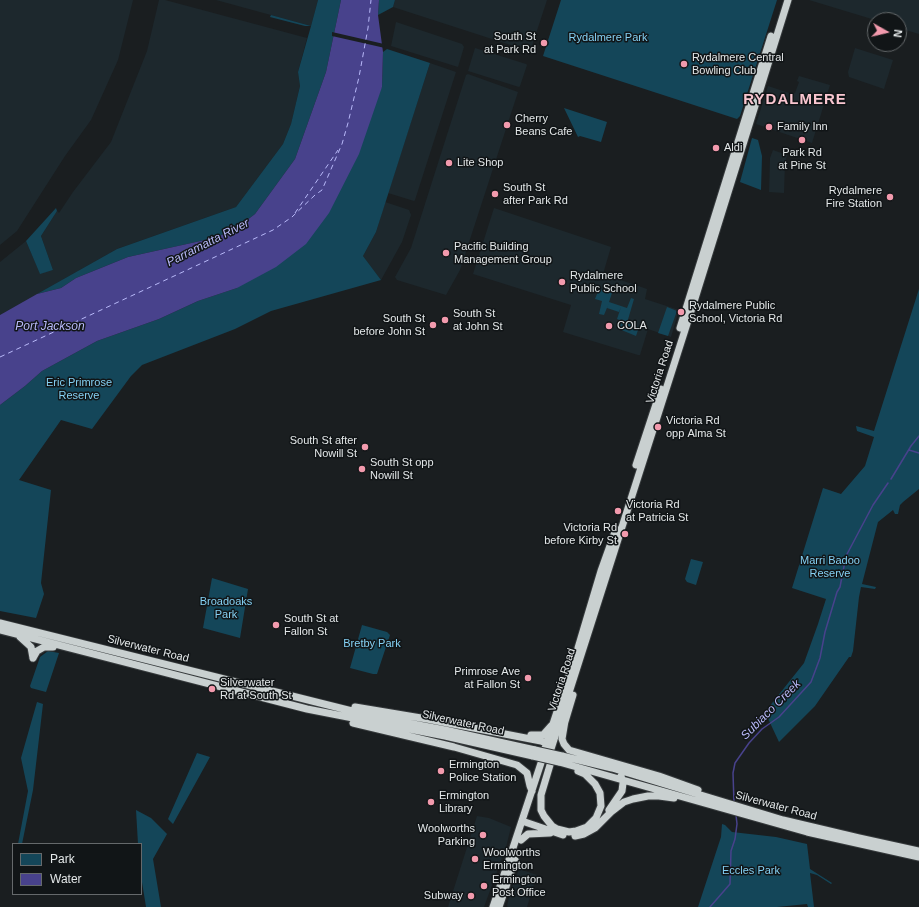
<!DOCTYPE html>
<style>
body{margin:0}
#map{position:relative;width:919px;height:907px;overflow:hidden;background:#1a1e20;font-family:Arial,sans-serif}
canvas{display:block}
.legend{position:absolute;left:12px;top:843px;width:130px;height:52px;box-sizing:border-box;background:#111517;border:1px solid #65696b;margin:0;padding:5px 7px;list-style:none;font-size:12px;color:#e3e7e8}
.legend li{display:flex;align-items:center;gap:8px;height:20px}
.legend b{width:20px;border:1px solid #65696b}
.north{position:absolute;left:867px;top:12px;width:40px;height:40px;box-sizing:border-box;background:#111517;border:1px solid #65696b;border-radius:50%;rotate:98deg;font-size:11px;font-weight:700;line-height:16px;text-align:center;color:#e3e7e8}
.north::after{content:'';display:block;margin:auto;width:14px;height:18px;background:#f29aad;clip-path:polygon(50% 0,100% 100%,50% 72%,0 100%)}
</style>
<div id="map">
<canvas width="919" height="907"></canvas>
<ul class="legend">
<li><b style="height:11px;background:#144659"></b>Park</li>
<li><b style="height:11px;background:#48428c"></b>Water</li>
</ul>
<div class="north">N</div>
</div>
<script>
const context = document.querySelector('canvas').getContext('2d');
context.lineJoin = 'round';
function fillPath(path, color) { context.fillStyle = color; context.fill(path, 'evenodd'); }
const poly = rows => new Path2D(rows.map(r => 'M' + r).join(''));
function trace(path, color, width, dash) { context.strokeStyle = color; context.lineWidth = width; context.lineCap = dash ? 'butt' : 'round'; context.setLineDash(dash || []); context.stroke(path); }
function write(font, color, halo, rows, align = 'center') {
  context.font = font + ' Arial,sans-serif'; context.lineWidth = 3; context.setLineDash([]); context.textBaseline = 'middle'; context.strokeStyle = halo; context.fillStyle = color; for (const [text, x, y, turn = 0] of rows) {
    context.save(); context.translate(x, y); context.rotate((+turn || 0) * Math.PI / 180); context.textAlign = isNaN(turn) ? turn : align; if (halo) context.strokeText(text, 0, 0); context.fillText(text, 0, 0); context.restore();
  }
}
fillPath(poly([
 [0,0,133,0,118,60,91,120,65,156,17,231,0,245],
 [159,0,165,0,307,38,298,72,300,86,291,124,283,144,236,207,117,249,0,315,0,262,26,241,40,273,53,270,41,236,57,211,59,213,73,192,111,142,147,51],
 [216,0,318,0,311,26],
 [395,0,547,0,531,49,526,50,393,7],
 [809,0,919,0,919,34,899,28,899,20,875,20],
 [396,22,462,44,464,47,458,67,391,46],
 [475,48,526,64,527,65,520,86,519,87,468,71],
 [855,48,893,60,884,89,849,77,848,72],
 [430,63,456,72,415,200,414,201,388,193],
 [468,74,518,92,460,270,446,295,397,280,395,277,411,248,466,75],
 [799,76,830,85,812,143,756,124,768,86,792,94,795,93,799,82,797,81],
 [773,150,787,155,785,163,784,193,769,192,770,158],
 [385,202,409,210,411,215,402,242,381,280,363,256,376,232],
 [494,208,611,247,603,274,647,289,645,299,679,310,671,337,648,329,640,355,638,355,563,332,571,305,473,274],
 [477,816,489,818,511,827,506,847,484,907,448,907],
 [519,869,537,875,527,907,508,907,507,906,510,893]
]), '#1d282d');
fillPath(poly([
 [318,0,341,0,326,72,295,159,255,214,234,230,214,238,128,257,76,278,61,288,37,294,117,249,236,207,283,144,291,124,300,86,298,72,311,26,305,26,270,17,271,15,311,26],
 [379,0,395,0,393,7,378,15],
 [561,0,777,0,740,116,737,119,543,56],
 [387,49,430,63,376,232,363,256,381,280,271,311,235,329,142,365,131,376,92,429,61,420,19,480,51,490,41,583,44,594,36,618,0,611,0,405,25,386,42,371,97,341,159,319,198,301,237,288,382,87,383,52],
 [564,108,607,122,601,142,580,136,578,137],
 [752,138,758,140,762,156,761,190,740,182],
 [56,208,57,211,41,236,53,270,40,274,26,241],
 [599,289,612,293,609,302,627,308,631,298,634,299,627,323,639,327,636,336,619,329,622,321,617,319,621,307,619,312,607,308,609,303,604,315,599,314,602,301,595,299],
 [919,289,919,489,903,502,900,505,898,514,895,514,893,510,878,522,862,584,876,587,875,589,861,587,859,597,853,651,851,657,849,657,815,706,779,742,765,712,804,663,818,624,826,599,792,588,823,488,841,494,865,466,874,437,857,431,856,426,874,431],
 [667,307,677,311,668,336,658,333],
 [691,559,703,562,696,585,687,582,685,579],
 [212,578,248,589,240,638,203,628],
 [362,625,387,632,390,635,377,674,373,674,350,668],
 [48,651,59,653,46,692,31,688,30,686,40,657],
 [37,702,43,704,33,790,22,844,18,844,28,791,21,758],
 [197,753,210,757,173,824,168,819],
 [136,810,151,818,167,834,153,859,161,907,146,907,141,876,141,844,138,844],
 [722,824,725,825,732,832,776,837,807,844,810,869,832,883,831,884,817,875,810,873,814,907,808,907,807,904,777,907,698,907,721,837]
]), '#144659');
fillPath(poly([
 [341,0,379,0,378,15,383,52,382,87,359,154,329,213,306,244,276,267,237,288,198,301,159,319,97,341,42,371,25,386,0,405,0,315,37,294,61,288,76,278,128,257,214,238,234,230,255,214,295,159,326,72]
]), '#48428c');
fillPath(poly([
 [332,32,384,44,385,48,332,36]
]), '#1a1e20');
trace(poly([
 [909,450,919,453],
 [891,479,911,446,919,436],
 [734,803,733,773,735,763,749,743,762,729,779,717,811,682,820,658,825,632,837,592,840,587,846,556,873,505,888,483],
 [710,907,730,884,731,851,735,839,737,824,736,815]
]), '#48428c', 1.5);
trace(poly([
 [295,213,338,150],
 [0,357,273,230,292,217,315,195,322,190,342,144,348,123,359,77,368,28,371,0]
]), '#b8b9f9', 1, [5, 4]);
const highway = poly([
 [680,328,771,36],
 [636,465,661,389],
 [0,623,376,717,445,730,535,750],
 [0,630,307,709,445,736,533,756],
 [20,637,31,647,33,658],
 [33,658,37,651,44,647,53,647],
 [355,707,427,719,541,741,551,745],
 [565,721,562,739,564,744,569,750,659,776,698,790],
 [353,723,454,747,517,765,527,773,530,786,532,791],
 [564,725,573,695],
 [531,735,543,735,551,726],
 [545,748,578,648,601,571,616,529],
 [551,749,693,305,788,0],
 [562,756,612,768,783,820,859,838,919,851],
 [559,762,807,832,919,857],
 [550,765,541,795,541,810,544,816,552,826,557,829,569,832,576,831,587,827,596,818,601,806,600,793,595,784,585,774,578,771],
 [609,810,622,791,623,783,621,776],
 [522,821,563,835],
 [575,836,584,834,595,828,611,812,624,802,633,799,648,796,659,796,674,798],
 [521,840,528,834,550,833],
 [493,907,507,866,541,763],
 [499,907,515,860]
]);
trace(highway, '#363a3c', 9);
trace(highway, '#c9d0d0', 7);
const highwayBridge = poly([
 [535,750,562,756],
 [533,756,559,762]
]);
trace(highwayBridge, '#363a3c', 9, []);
trace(highwayBridge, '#c9d0d0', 7);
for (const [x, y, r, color] of [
 [544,43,4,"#f29aad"],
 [684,64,4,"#f29aad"],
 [507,125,4,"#f29aad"],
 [769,127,4,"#f29aad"],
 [802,140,4,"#f29aad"],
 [716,148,4,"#f29aad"],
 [449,163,4,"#f29aad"],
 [495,194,4,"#f29aad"],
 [890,197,4,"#f29aad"],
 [446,253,4,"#f29aad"],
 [562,282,4,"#f29aad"],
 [681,312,4,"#f29aad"],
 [445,320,4,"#f29aad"],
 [433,325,4,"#f29aad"],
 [609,326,4,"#f29aad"],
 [658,427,4,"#f29aad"],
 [365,447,4,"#f29aad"],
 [362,469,4,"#f29aad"],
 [618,511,4,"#f29aad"],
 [625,534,4,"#f29aad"],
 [276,625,4,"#f29aad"],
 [528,678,4,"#f29aad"],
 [212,689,4,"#f29aad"],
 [441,771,4,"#f29aad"],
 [431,802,4,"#f29aad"],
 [483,835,4,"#f29aad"],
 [475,859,4,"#f29aad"],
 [484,886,4,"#f29aad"],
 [471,896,4,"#f29aad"]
]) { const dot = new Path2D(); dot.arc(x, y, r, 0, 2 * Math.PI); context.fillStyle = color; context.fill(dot); trace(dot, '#111517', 1.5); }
write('11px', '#e3e7e8', '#111517', [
 ["South St",536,37,"right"],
 ["at Park Rd",536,50,"right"],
 ["Rydalmere Central",692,58],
 ["Bowling Club",692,71],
 ["Cherry",515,119],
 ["Beans Cafe",515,132],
 ["Family Inn",777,127],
 ["Aldi",724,148],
 ["Park Rd",802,153,"center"],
 ["at Pine St",802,166,"center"],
 ["Lite Shop",457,163],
 ["South St",503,188],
 ["after Park Rd",503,201],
 ["Rydalmere",882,191,"right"],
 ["Fire Station",882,204,"right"],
 ["Pacific Building",454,247],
 ["Management Group",454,260],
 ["Rydalmere",570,276],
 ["Public School",570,289],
 ["Rydalmere Public",689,306],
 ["School, Victoria Rd",689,319],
 ["South St",453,314],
 ["at John St",453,327],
 ["South St",425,319,"right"],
 ["before John St",425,332,"right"],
 ["COLA",617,326],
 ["Victoria Rd",666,421],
 ["opp Alma St",666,434],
 ["South St after",357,441,"right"],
 ["Nowill St",357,454,"right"],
 ["South St opp",370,463],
 ["Nowill St",370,476],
 ["Victoria Rd",626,505],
 ["at Patricia St",626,518],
 ["Victoria Rd",617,528,"right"],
 ["before Kirby St",617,541,"right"],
 ["South St at",284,619],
 ["Fallon St",284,632],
 ["Primrose Ave",520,672,"right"],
 ["at Fallon St",520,685,"right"],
 ["Silverwater",220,683],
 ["Rd at South St",220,696],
 ["Ermington",449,765],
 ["Police Station",449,778],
 ["Ermington",439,796],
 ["Library",439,809],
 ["Woolworths",475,829,"right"],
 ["Parking",475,842,"right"],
 ["Woolworths",483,853],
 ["Ermington",483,866],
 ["Ermington",492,880],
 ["Post Office",492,893],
 ["Subway",463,896,"right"]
], 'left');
write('11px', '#84d0f3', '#111517', [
 ["Rydalmere Park",608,38],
 ["Eric Primrose",79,383],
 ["Reserve",79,396],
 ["Marri Badoo",830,561],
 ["Reserve",830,574],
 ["Broadoaks",226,602],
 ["Park",226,615],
 ["Bretby Park",372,644],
 ["Eccles Park",751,871]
]);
write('11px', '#e3e7e8', '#111517', [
 ["Victoria Road",660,372,-72],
 ["Silverwater Road",148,649,14],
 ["Victoria Road",562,680,-72],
 ["Silverwater Road",463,723,12],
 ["Silverwater Road",776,806,15]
]);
write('italic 12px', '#b8b9f9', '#111517', [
 ["Parramatta River",208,243,-27],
 ["Port Jackson",50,327],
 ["Subiaco Creek",771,710,-45]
]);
context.letterSpacing = '1px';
write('bold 15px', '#f9c6d0', '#111517', [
 ["RYDALMERE",795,100]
]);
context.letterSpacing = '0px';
</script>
